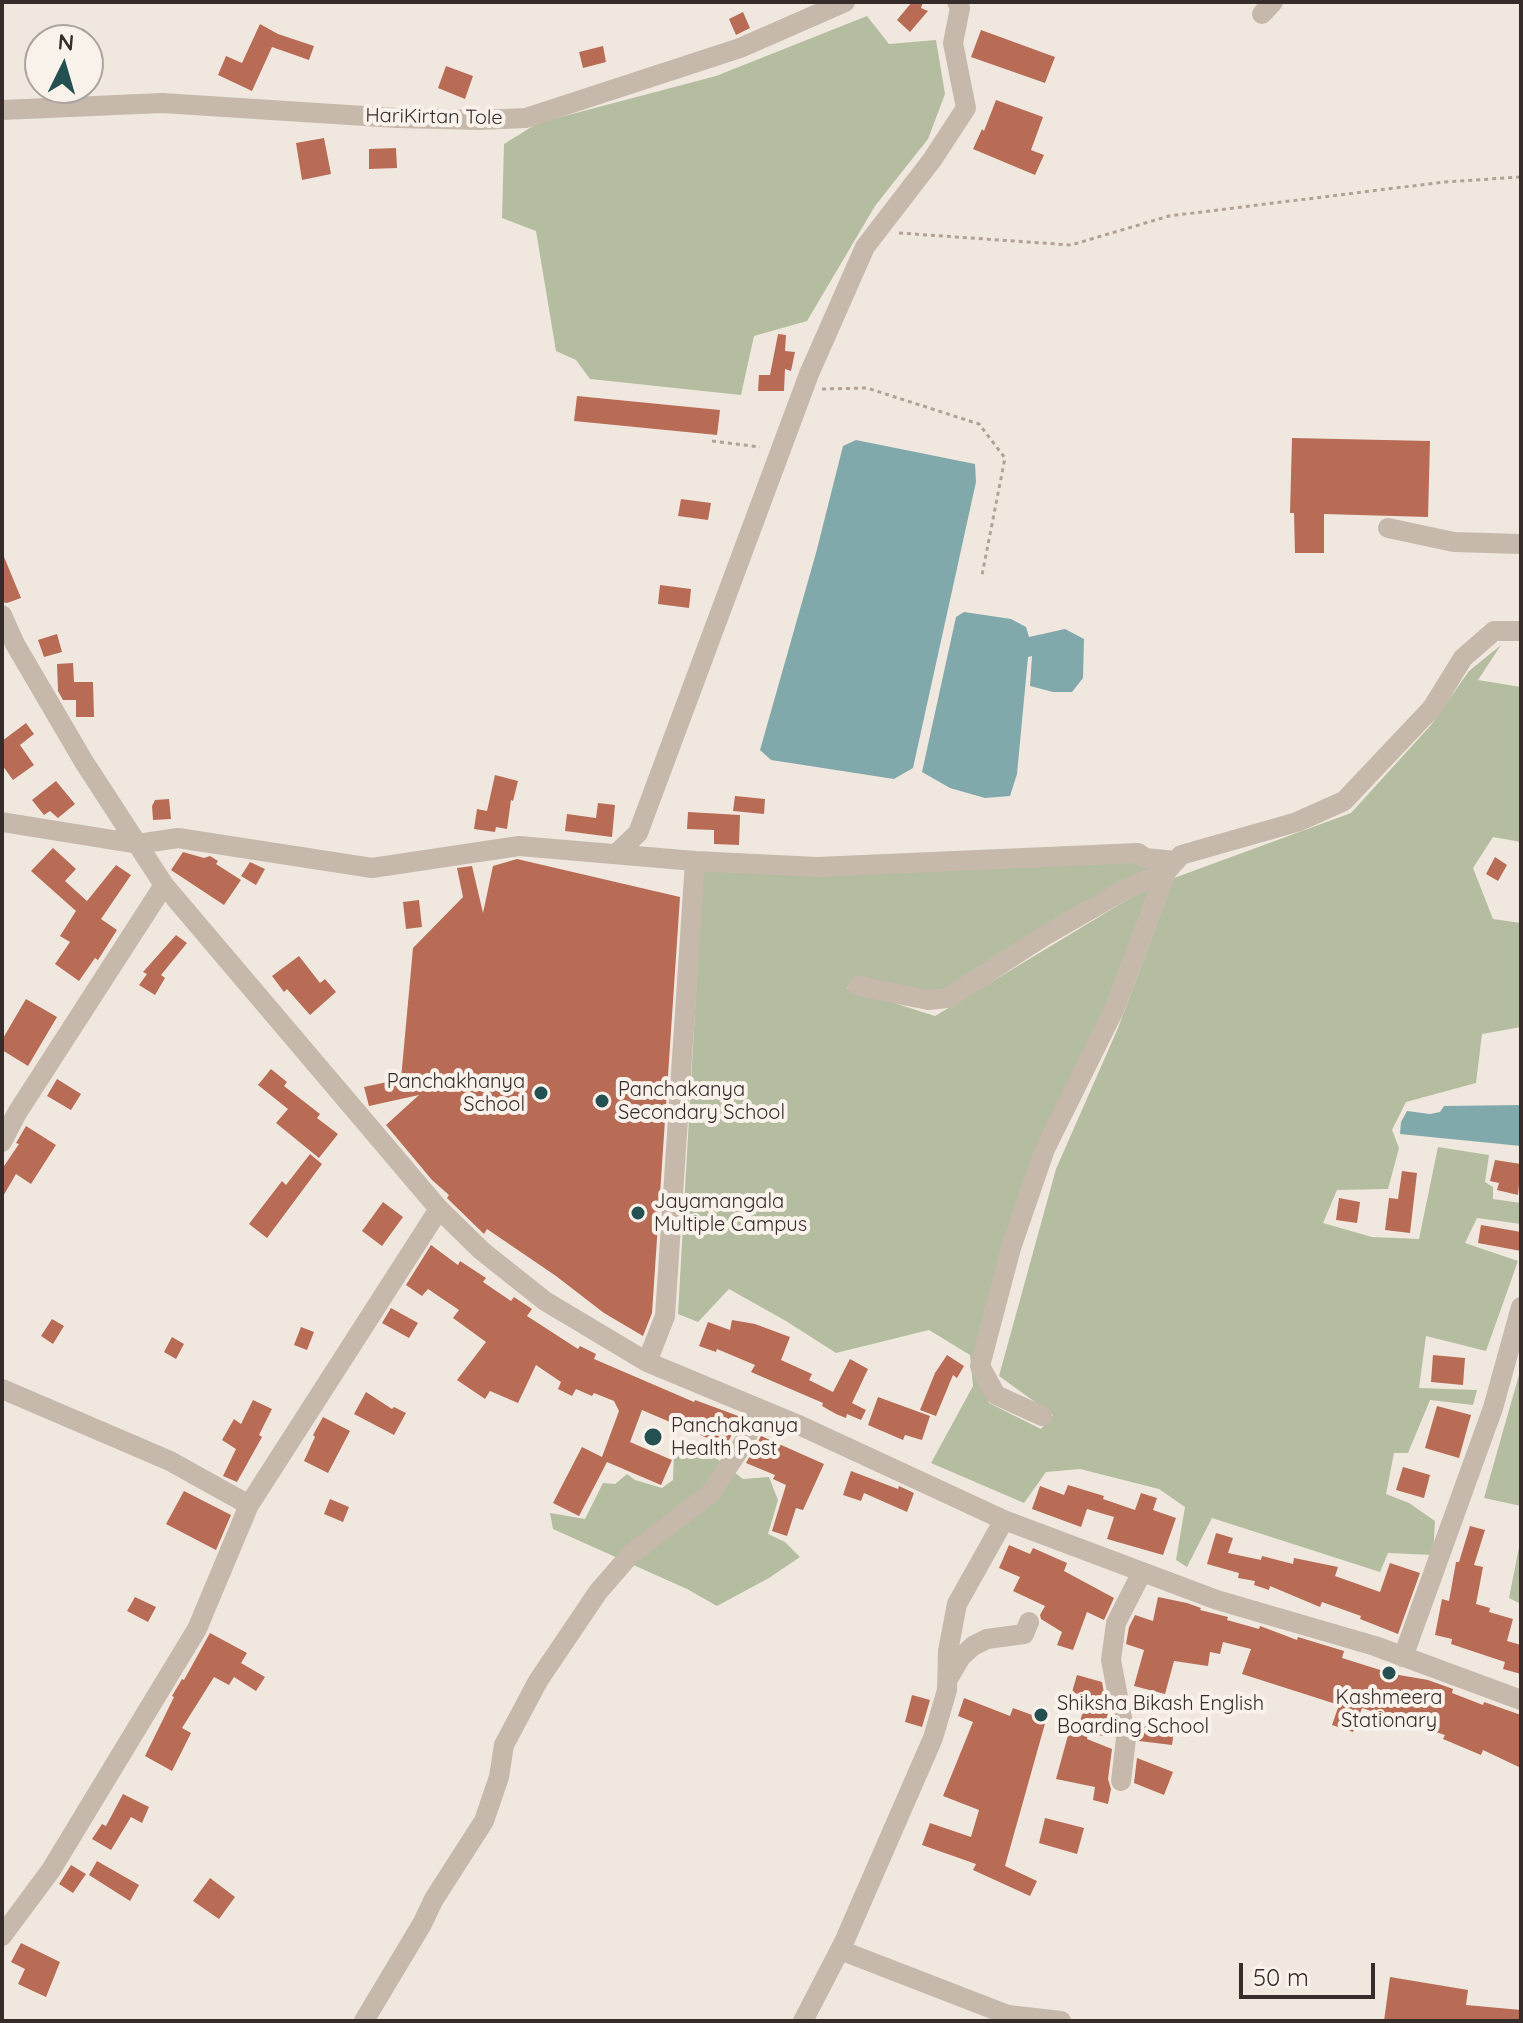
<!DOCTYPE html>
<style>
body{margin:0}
#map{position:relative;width:1523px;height:2023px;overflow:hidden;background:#f0e8df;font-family:Quicksand,sans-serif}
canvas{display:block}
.frame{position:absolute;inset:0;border:4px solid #362d2a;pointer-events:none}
.north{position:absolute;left:24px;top:24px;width:80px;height:80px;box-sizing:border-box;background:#f8f2eb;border:2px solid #aaa39e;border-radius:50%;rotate:5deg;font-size:22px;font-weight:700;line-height:32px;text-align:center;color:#362d2a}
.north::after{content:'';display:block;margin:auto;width:28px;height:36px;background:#245052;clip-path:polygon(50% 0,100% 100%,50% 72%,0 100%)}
.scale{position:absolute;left:1239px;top:1963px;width:136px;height:36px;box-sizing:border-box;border:4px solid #362d2a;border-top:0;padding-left:10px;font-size:24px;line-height:28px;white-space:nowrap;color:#362d2a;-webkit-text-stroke:6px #f8f2eb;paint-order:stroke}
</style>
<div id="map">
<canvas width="1523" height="2023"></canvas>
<div class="frame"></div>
<div class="north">N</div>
<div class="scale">50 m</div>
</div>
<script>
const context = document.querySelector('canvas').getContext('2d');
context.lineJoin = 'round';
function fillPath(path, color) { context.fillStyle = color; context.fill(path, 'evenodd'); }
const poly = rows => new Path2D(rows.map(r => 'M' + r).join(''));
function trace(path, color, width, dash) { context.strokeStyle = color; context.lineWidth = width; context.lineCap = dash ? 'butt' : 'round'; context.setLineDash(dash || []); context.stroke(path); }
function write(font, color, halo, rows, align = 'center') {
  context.font = font + ' Quicksand,sans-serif'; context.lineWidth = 8; context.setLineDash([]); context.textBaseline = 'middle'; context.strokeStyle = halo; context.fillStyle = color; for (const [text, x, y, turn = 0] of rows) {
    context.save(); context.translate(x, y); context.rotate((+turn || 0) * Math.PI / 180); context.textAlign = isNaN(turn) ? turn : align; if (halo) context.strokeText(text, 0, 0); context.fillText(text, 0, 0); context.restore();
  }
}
fillPath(poly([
 [867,16,889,44,936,40,945,94,928,139,875,206,807,321,754,336,741,395,590,379,576,360,556,351,536,231,502,218,504,144,538,123,716,76],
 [1501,645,1478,680,1521,687,1521,842,1493,837,1473,868,1493,919,1521,923,1521,1027,1482,1034,1476,1083,1406,1102,1392,1130,1399,1148,1388,1189,1337,1190,1323,1223,1372,1237,1419,1239,1438,1147,1489,1155,1485,1182,1493,1187,1493,1199,1521,1203,1521,1224,1477,1218,1465,1243,1518,1261,1486,1351,1426,1336,1419,1388,1477,1390,1473,1405,1430,1400,1408,1453,1394,1453,1386,1494,1409,1503,1435,1521,1433,1555,1388,1553,1380,1572,1212,1518,1187,1567,1176,1560,1185,1507,1159,1489,1080,1469,1046,1472,1024,1503,931,1463,973,1386,970,1355,929,1330,836,1353,786,1321,729,1289,698,1322,678,1314,703,868,1134,859,1161,866,940,993,857,977,847,988,935,1016,1155,883,975,1360,989,1403,1041,1429,1053,1415,999,1376,1056,1169,1118,1028,1174,878,1351,813,1431,725,1469,671],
 [1521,1368,1521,1506,1484,1498],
 [674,1454,712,1455,743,1479,769,1477,778,1500,768,1534,785,1542,800,1557,769,1578,717,1606,687,1589,553,1529,550,1513,585,1519,603,1483,615,1484,627,1474,635,1480,662,1488,673,1480],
 [1521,1537,1521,1604,1509,1598]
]), '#b4bda0');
fillPath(poly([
 [856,440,975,464,976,482,913,768,894,779,771,760,760,750,816,553,843,446],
 [964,612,1011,619,1026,627,1029,637,1065,629,1084,639,1083,678,1072,692,1053,692,1030,686,1032,656,1028,657,1017,774,1010,796,985,798,950,788,922,772,956,617],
 [1521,1105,1521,1146,1400,1134,1401,1122,1407,1111,1430,1114,1440,1112,1444,1106]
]), '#81a8aa');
fillPath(poly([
 [912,2,923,2,921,8,928,11,910,32,897,20],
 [743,12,750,28,736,35,729,19],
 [260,24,278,34,314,46,309,60,272,47,252,91,218,75,226,56,242,63],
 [981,30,1055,57,1045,83,971,57],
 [603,46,606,62,583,68,579,52],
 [446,66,473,76,465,99,438,88],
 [996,100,1043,117,1031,150,1044,155,1035,175,973,149,982,129,984,131],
 [324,138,331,174,302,180,296,143],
 [396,148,397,168,369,169,369,149],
 [778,334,786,335,785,351,795,352,791,371,785,369,784,391,758,391,759,375,770,375],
 [577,396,720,410,717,435,574,421],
 [1292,438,1430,441,1428,517,1324,514,1324,553,1295,553,1294,513,1290,513],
 [681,499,711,503,708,520,678,516],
 [2,552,21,598,7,603,2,602],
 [660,585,691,589,689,608,658,604],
 [57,634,62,652,44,657,38,640],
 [73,663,74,682,93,682,94,717,76,717,76,700,63,700,58,691,57,664],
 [26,723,34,734,20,745,34,765,13,780,2,765,2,741],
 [495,775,518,781,513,801,511,800,507,829,496,827,495,832,474,829,477,809,487,811],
 [56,781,75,804,58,818,50,811,44,815,32,800],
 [735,796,765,799,764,814,733,811],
 [169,799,171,819,153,820,152,806,155,800],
 [598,803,615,805,612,837,565,831,567,814,596,818],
 [688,812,740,815,739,845,714,844,714,830,687,829],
 [53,848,76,869,65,881,87,901,116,865,131,875,101,919,117,930,98,960,95,958,79,981,55,964,70,942,60,936,76,911,31,871],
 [183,852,204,858,210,856,218,861,216,864,241,880,224,905,171,870],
 [1495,857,1507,865,1498,881,1486,874],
 [517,859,680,897,652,1313,643,1336,604,1313,556,1276,487,1229,484,1234,449,1200,447,1198,449,1195,432,1180,386,1125,419,1095,369,1106,364,1087,401,1079,413,948,463,897,457,868,472,866,483,913,493,866],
 [250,862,265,869,256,885,241,876],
 [419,900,422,927,406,929,403,902],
 [176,935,187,943,161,975,165,978,155,995,139,985,147,974,143,972],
 [299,956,320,983,325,979,336,992,310,1015,287,989,284,992,272,976],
 [26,999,57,1017,28,1066,2,1050,2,1040],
 [271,1069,287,1082,284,1086,320,1114,317,1118,338,1134,319,1158,276,1123,288,1109,258,1085],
 [57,1079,81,1094,71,1110,47,1096],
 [26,1126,56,1145,31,1184,16,1174,2,1198,2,1169,19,1144,16,1143],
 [310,1154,322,1164,267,1238,249,1224,282,1181,286,1185],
 [1495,1160,1521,1164,1518,1195,1497,1190,1499,1183,1490,1181],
 [1402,1171,1417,1173,1410,1233,1385,1230,1389,1198,1398,1199],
 [1339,1198,1360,1202,1357,1223,1336,1220],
 [383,1202,403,1217,382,1246,362,1231],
 [1481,1225,1521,1232,1521,1251,1478,1243],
 [431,1245,458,1265,460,1261,486,1278,483,1282,511,1301,514,1297,532,1309,527,1316,578,1349,580,1346,596,1354,594,1359,694,1402,695,1400,741,1417,726,1446,642,1410,630,1442,672,1460,661,1485,607,1462,579,1516,553,1503,582,1447,602,1457,619,1411,614,1401,594,1393,592,1396,576,1389,572,1396,558,1389,561,1382,536,1365,518,1403,490,1391,485,1399,457,1380,486,1342,453,1318,459,1310,428,1289,422,1296,406,1285],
 [391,1308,418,1323,409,1338,382,1323],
 [52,1319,64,1326,53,1344,41,1336],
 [732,1320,755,1324,790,1337,781,1360,812,1374,809,1380,833,1392,850,1359,868,1369,852,1403,866,1410,861,1420,847,1414,846,1418,836,1414,822,1406,823,1403,751,1372,755,1365,717,1349,716,1352,699,1346,708,1322,730,1330],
 [301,1327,314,1332,307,1350,294,1345],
 [172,1337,184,1344,176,1359,164,1352],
 [947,1355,964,1366,957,1378,953,1375,936,1416,920,1410,935,1373],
 [1433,1355,1465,1358,1463,1385,1431,1382],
 [366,1392,392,1409,394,1407,406,1413,394,1435,354,1414],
 [878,1397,930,1416,922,1440,905,1435,903,1440,868,1425],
 [253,1400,272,1409,259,1435,262,1437,237,1482,223,1476,236,1449,222,1440,234,1419,241,1424],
 [1437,1406,1471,1415,1459,1458,1425,1448],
 [323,1417,350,1431,328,1473,304,1461,315,1437,313,1435],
 [761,1436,824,1464,803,1510,796,1508,787,1536,772,1531,786,1485,773,1479,775,1475,746,1463],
 [1403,1467,1430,1475,1424,1498,1396,1490],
 [851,1471,898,1489,899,1486,914,1493,907,1512,864,1493,861,1501,843,1495],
 [1068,1485,1104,1496,1103,1499,1135,1510,1141,1493,1157,1498,1153,1510,1176,1518,1163,1555,1107,1539,1114,1517,1087,1509,1081,1527,1032,1509,1040,1486,1064,1495],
 [184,1491,231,1515,216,1550,166,1524],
 [330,1499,349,1507,343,1522,324,1514],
 [1470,1526,1485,1530,1474,1565,1483,1567,1476,1604,1490,1608,1489,1612,1513,1619,1507,1641,1521,1645,1521,1674,1503,1669,1505,1662,1451,1644,1452,1639,1435,1635,1442,1599,1449,1601,1456,1562,1459,1562],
 [1216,1533,1233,1538,1228,1553,1261,1560,1262,1556,1293,1564,1294,1558,1338,1567,1335,1576,1380,1592,1390,1563,1420,1573,1398,1634,1360,1619,1361,1616,1322,1602,1320,1607,1270,1586,1269,1590,1254,1585,1255,1581,1238,1578,1239,1573,1207,1564],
 [1009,1545,1030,1554,1033,1548,1067,1563,1064,1571,1114,1598,1104,1620,1087,1612,1073,1650,1057,1645,1062,1632,1041,1619,1040,1615,1045,1606,1013,1591,1020,1577,999,1568],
 [135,1597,156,1607,148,1622,127,1611],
 [1158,1597,1187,1603,1201,1608,1200,1610,1228,1617,1227,1620,1259,1629,1260,1626,1297,1640,1298,1637,1344,1651,1342,1658,1393,1674,1428,1680,1453,1689,1452,1693,1483,1705,1484,1702,1521,1715,1521,1768,1483,1750,1481,1755,1443,1739,1445,1735,1362,1708,1353,1732,1332,1725,1339,1705,1242,1674,1251,1649,1223,1642,1220,1654,1210,1652,1208,1666,1174,1661,1165,1694,1134,1686,1144,1650,1126,1644,1129,1627,1135,1615,1153,1621],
 [210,1633,247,1653,241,1663,265,1677,256,1691,234,1677,229,1685,214,1677,182,1728,191,1733,172,1771,145,1756,174,1697,172,1696,182,1679,184,1680],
 [1077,1675,1102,1682,1109,1721,1105,1736,1088,1734,1087,1739,1112,1749,1108,1779,1111,1789,1108,1804,1093,1800,1095,1787,1056,1779,1070,1728,1077,1730,1088,1697,1072,1692],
 [912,1695,930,1700,922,1727,905,1722],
 [964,1698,1010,1716,1013,1708,1046,1720,1005,1866,1037,1881,1030,1896,973,1870,976,1864,922,1845,930,1823,971,1837,979,1810,943,1796,973,1722,958,1716],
 [1141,1726,1174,1731,1172,1745,1139,1741],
 [1137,1758,1173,1772,1164,1795,1134,1783],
 [123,1794,149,1807,142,1823,131,1817,111,1850,92,1839,102,1824,106,1826],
 [1045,1818,1084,1828,1077,1854,1039,1843],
 [97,1861,139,1885,130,1901,89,1875],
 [71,1865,86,1874,73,1893,59,1884],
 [210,1878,235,1897,219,1919,193,1901],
 [21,1943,60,1962,46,1997,18,1984,25,1969,11,1962],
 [1390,1977,1468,1990,1466,2005,1521,2010,1521,2021,1384,2021]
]), '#b86b55');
trace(poly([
 [899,233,1071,245,1169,216,1444,182,1521,177],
 [822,389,867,388,979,424,1005,458,982,575],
 [712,441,760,447]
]), '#b2a296', 3, [4, 4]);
trace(poly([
 [1262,14,1273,2],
 [2,110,162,103,396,118,480,120,526,118,740,48,845,2],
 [1388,528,1454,542,1521,544],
 [2,615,15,644,84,762,164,885,439,1209,482,1251,545,1301,647,1362,801,1426,1004,1520,1217,1600,1375,1646,1521,1700],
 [2,822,138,844,178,838,372,868,519,846,695,861,817,867,1138,853,1145,858,1176,861],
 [616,854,638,833,809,374,865,247,932,160,966,108,953,43,960,8,957,2],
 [858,986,928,1000,948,998,1044,936,1126,889,1166,872],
 [2,1142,17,1113,164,885],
 [647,1362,665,1316,695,861],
 [2,1389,170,1461,249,1505,439,1209],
 [1042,1416,996,1395,980,1366,1011,1248,1045,1149,1114,1010,1166,872,1181,855,1297,822,1344,801,1432,708,1463,658,1494,631,1521,631],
 [1403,1657,1493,1408,1521,1307],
 [948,1679,961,1657,973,1646,987,1639,1024,1634,1029,1622],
 [1121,1781,1126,1739,1111,1660,1116,1623,1142,1572],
 [2,1936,51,1870,197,1629,249,1505],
 [840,1950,1008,2015,1061,2021],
 [364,2021,422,1924,434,1899,484,1821,499,1777,504,1745,538,1681,598,1592,630,1555,711,1493,744,1442,760,1409],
 [803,2021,844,1942,933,1738,947,1690,948,1651,957,1604,1004,1520]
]), '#c7b8ac', 20);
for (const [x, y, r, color] of [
 [541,1093,8,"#245052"],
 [602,1101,8,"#245052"],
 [638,1213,8,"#245052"],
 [653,1437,10,"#245052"],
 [1389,1673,8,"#245052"],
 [1041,1715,8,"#245052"]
]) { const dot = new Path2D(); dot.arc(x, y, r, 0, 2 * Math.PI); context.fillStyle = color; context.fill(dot); trace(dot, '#f8f2eb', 3); }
write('20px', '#362d2a', '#f8f2eb', [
 ["HariKirtan Tole",434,117,1]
]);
write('20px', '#362d2a', '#f8f2eb', [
 ["Panchakhanya",525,1082,"right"],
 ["School",525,1105,"right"],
 ["Panchakanya",618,1090],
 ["Secondary School",618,1113],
 ["Jayamangala",654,1202],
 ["Multiple Campus",654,1225],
 ["Panchakanya",671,1426],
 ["Health Post",671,1449],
 ["Kashmeera",1389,1698,"center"],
 ["Stationary",1389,1721,"center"],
 ["Shiksha Bikash English",1057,1704],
 ["Boarding School",1057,1727]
], 'left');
</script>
